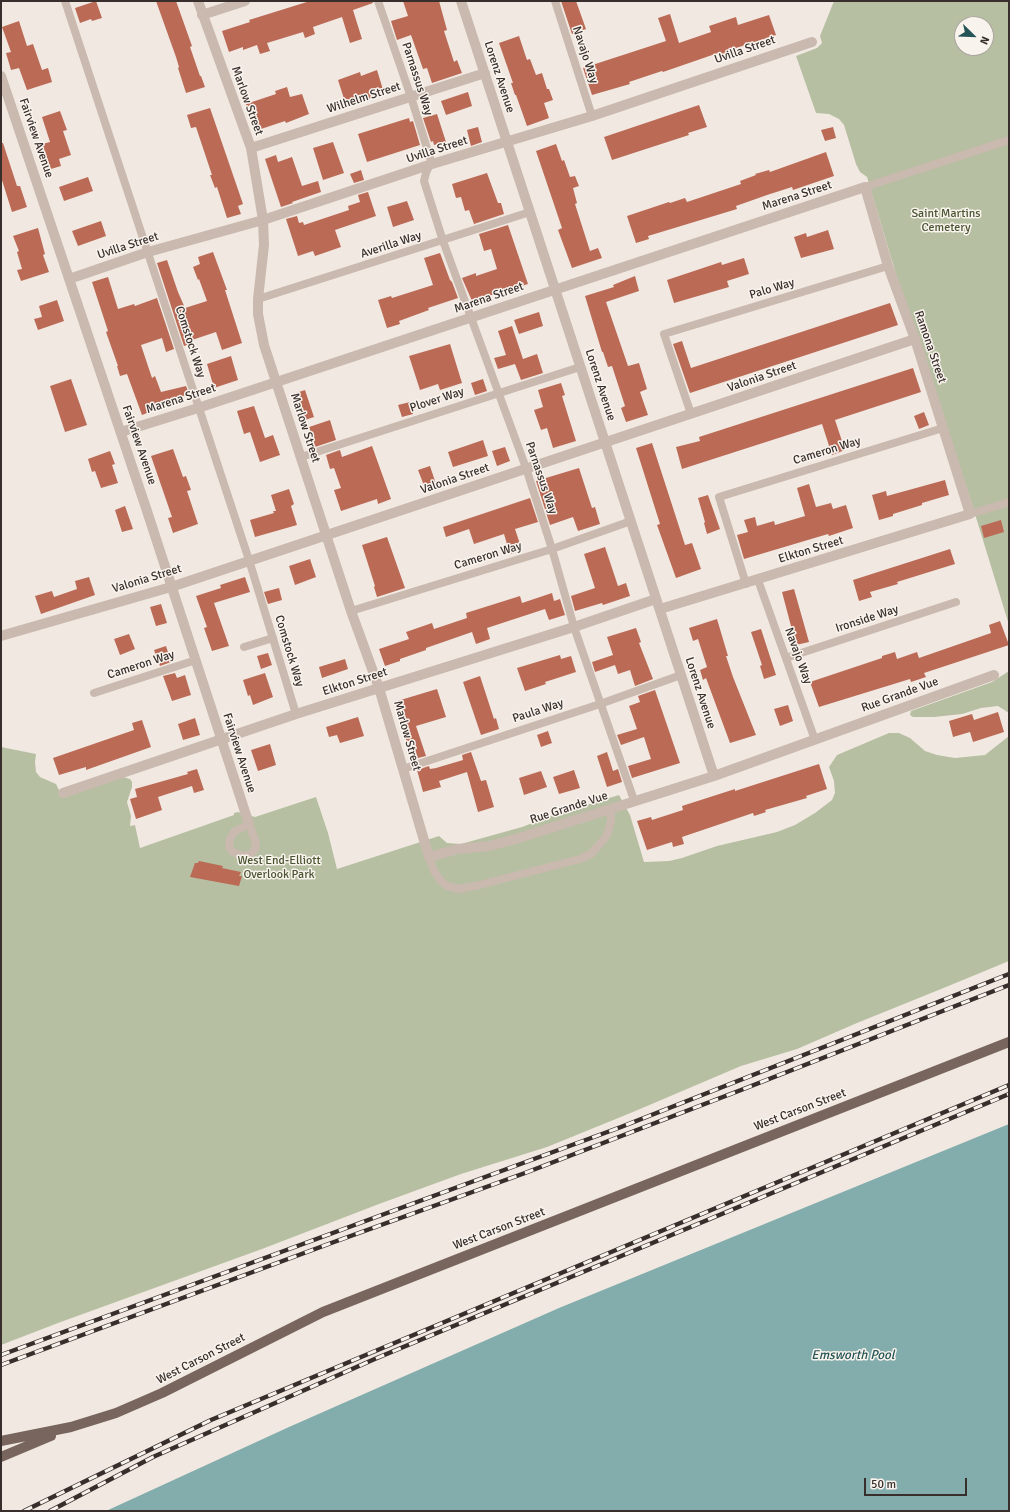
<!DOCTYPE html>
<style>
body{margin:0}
#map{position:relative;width:1010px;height:1512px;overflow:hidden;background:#f1e9e1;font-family:Signika,sans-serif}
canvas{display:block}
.frame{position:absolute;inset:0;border:2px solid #382f2c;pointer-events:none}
.north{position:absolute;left:954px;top:16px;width:40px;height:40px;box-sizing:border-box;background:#f9f3ed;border:1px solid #aca5a0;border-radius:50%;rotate:113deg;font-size:11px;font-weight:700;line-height:16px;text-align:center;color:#382f2c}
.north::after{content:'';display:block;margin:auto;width:14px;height:18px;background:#255556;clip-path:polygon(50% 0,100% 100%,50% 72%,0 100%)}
.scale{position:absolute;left:864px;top:1478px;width:103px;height:18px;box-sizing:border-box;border:2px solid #382f2c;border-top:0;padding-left:5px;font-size:12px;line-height:14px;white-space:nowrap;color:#382f2c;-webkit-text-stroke:3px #f9f3ed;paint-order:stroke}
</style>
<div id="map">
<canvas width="1010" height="1512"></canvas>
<div class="frame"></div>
<div class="north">N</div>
<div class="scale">50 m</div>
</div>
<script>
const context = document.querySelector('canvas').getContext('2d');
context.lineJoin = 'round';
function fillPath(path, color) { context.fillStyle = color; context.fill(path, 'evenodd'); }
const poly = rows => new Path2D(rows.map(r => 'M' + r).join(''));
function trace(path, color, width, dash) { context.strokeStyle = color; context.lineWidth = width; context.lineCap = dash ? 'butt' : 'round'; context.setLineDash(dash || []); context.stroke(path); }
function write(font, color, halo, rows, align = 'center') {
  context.font = font + ' Signika,sans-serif'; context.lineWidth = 3; context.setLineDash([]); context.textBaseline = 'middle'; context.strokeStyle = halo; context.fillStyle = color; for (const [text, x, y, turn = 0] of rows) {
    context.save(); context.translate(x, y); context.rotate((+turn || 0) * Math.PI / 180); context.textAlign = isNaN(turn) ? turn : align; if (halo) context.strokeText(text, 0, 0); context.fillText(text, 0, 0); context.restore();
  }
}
fillPath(poly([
 [834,1,1009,1,1009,625,971,501,904,301,867,177,860,172,856,164,844,125,839,119,829,114,816,113,796,56,817,48,822,43,820,36],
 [962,24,986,24,986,48,962,48],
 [1009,671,1009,713,998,706,981,708,962,714,934,717,913,717,910,715,911,711,992,682],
 [889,733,899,733,910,738,925,751,937,755,955,758,985,755,1009,736,1009,961,946,987,857,1023,797,1049,741,1066,633,1112,547,1147,461,1174,379,1204,262,1249,58,1323,1,1345,1,747,36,754,35,762,36,772,40,777,56,784,63,798,112,778,123,777,130,779,132,782,132,787,127,802,131,816,130,826,135,825,140,848,234,815,234,813,238,812,255,817,316,797,328,833,337,869,439,836,447,843,461,844,522,827,551,816,619,795,630,815,644,862,669,861,682,858,717,846,777,832,795,825,815,813,832,800,835,793,834,781,829,767,837,755]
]), '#b7bfa2');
fillPath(poly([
 [1009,1124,1009,1511,106,1511,289,1427,559,1308]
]), '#83acac');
fillPath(poly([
 [96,1,102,18,92,21,91,19,80,23,75,8],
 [156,1,176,1,192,46,190,47,200,76,201,76,205,87,186,93,178,68,179,67,176,57],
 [310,1,372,1,373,3,353,10,362,39,350,43,342,17,313,27,315,34,305,38,303,32,267,43,270,51,260,54,257,45,243,50,243,47,229,52,222,31,250,22,249,20],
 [403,1,439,1,447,30,444,31,454,62,457,60,462,73,432,83,427,68,423,69,411,35,397,40,391,21,408,16],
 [561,1,576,1,586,29,572,34],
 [670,14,679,43,711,32,709,26,736,17,738,25,769,15,776,35,730,50,732,55,720,58,718,53,663,72,662,71,629,82,630,84,592,95,583,68,666,41,658,18],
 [19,21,27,46,33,44,42,70,48,68,52,82,27,90,19,68,11,70,6,53,11,52,2,27],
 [519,36,527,60,530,59,536,75,542,73,547,89,549,89,553,100,544,103,549,118,527,126,516,95,515,95,511,83,513,83,499,43],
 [377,70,384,93,358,103,358,101,346,105,338,80,360,72,361,76],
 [287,87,290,97,302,94,309,114,286,123,285,121,255,131,246,104,276,94,275,91],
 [468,92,472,106,446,115,441,101],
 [699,105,707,127,688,133,689,135,612,160,604,137],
 [210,108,243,204,238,206,241,214,227,218,217,187,215,188,210,175,212,175,196,127,191,128,187,115],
 [60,111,67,130,63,131,71,155,59,159,61,166,51,169,42,144,50,142,42,117],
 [437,114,446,142,434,145,433,141,431,142,423,118],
 [409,118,410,122,413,121,420,145,367,162,358,134],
 [478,127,482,142,471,146,467,130],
 [833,127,836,138,825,141,821,130],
 [333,142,344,173,323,180,313,148],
 [1,143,3,143,17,186,20,186,27,207,12,212,1,177],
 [556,144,562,161,564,160,570,177,575,176,579,186,573,188,577,203,575,204,590,251,598,248,602,258,572,268,558,230,562,228,536,151],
 [826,152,834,176,793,190,792,187,767,195,736,206,737,209,648,236,649,239,636,243,627,216,669,202,670,203,685,198,687,202,741,184,740,181,756,175,755,174,769,170,770,172],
 [276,155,278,162,292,157,302,186,318,181,321,192,292,202,293,203,281,207,265,159],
 [361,170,364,180,354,183,350,174],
 [487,173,498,203,501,203,504,214,474,224,469,210,465,211,461,197,456,198,452,184],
 [88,177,93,191,64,201,59,187],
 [368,192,376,216,335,230,341,247,315,256,313,251,298,256,286,219,297,216,299,223,303,222,304,225,349,210,348,206,360,202,358,195],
 [407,201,414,220,393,227,387,207],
 [101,221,106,236,78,246,72,231],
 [508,225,528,284,472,301,462,278,476,273,476,276,497,269,491,249,484,251,479,234],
 [38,228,45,254,43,255,49,272,21,281,17,270,22,269,17,252,19,251,13,236],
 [828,230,834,249,801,258,794,237,806,233,807,237],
 [213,252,227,290,225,290,242,343,222,350,216,332,192,340,193,343,184,346,157,263,167,260,178,292,185,308,207,301,199,279,198,280,193,267,200,264,198,257],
 [440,253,450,280,452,282,458,298,428,308,429,310,399,321,400,324,387,328,378,300,391,296,392,298,433,285,424,258],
 [744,258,749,274,727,281,729,287,674,303,667,280,721,262,722,265],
 [635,276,639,291,606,302,628,366,639,363,647,389,640,392,648,415,626,422,621,408,625,406,612,366,608,367,603,352,602,352,585,296,614,287,613,285],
 [108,277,118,309,134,304,135,306,157,298,174,349,166,352,162,338,141,345,152,378,155,376,161,392,186,386,189,394,151,407,152,411,142,415,127,374,120,376,117,366,118,366,106,332,108,331,92,282],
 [57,300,64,321,38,330,34,319,42,317,39,306],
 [890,303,898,325,690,393,673,344,682,341,691,368],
 [539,312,543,326,519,334,514,320],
 [512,326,523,359,537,354,543,373,521,380,515,364,498,369,494,358,506,355,498,331],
 [450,344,462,383,440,390,438,384,420,390,409,356],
 [231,356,238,380,214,388,207,364],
 [913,368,921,392,835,420,845,450,832,455,822,424,682,469,676,447,700,441,699,437],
 [71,379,87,425,65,432,50,386],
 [483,379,487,391,475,395,471,383],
 [561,383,565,395,562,396,576,441,553,448,547,428,541,430,534,410,543,407,538,390],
 [305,390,314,417,302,421,293,394],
 [410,402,413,414,402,417,398,405],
 [254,406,265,438,273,435,280,455,260,462,250,432,244,434,237,411],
 [924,412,929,425,919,429,914,416],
 [330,420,336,440,315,447,309,427],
 [483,440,488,456,453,467,448,452],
 [652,443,685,545,692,543,701,569,676,578,657,525,660,524,636,448],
 [372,446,391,499,378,504,377,499,341,511,334,490,341,488,334,468,330,469,326,455,340,450,342,457],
 [505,447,510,461,497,466,492,451],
 [173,449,183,477,186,476,191,490,187,491,198,524,173,533,168,518,172,517,151,456],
 [110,451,115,464,112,465,118,483,101,488,95,471,92,472,88,459],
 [430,466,436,484,425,488,418,470],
 [579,468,592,508,595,507,600,524,578,531,573,517,550,525,536,481],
 [945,480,949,495,922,503,922,505,893,514,893,516,879,520,872,495,886,491,887,496],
 [809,484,816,507,831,503,833,509,846,505,853,528,829,536,828,534,744,559,737,535,748,532,744,520,755,517,757,526,774,521,775,525,805,516,797,488],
 [289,489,294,504,291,506,297,525,255,537,250,520,274,513,273,511,276,511,271,495],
 [708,495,720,529,707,534,704,523,705,522,698,498],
 [530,498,538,522,515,529,522,550,510,554,504,534,474,544,469,529,446,537,443,527],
 [125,506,133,529,122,532,115,510],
 [1001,520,1004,532,984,538,981,526],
 [387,537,405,588,377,597,374,587,375,586,362,545],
 [605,547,618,586,626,583,630,596,603,605,602,603,575,611,571,596,595,588,584,554],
 [950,549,955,564,897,582,898,584,870,592,872,597,859,601,853,580],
 [310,559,316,577,295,585,289,566],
 [89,577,95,595,41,614,35,596,52,591,54,597,77,589,75,581],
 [245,577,250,592,214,603,229,646,212,651,204,628,207,627,196,596,221,588,220,585],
 [279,588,282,600,268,604,264,592],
 [794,589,809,642,796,645,782,592],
 [552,593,554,601,560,599,565,615,549,620,545,609,487,628,490,639,476,644,472,632,426,648,426,650,400,659,400,661,385,666,379,649,409,639,406,632,432,623,434,629,467,618,466,613,520,596,522,603],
 [161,604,167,623,156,626,150,607],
 [717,619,728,656,726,656,733,677,756,735,730,743,706,678,703,680,700,670,707,667,698,639,693,641,689,628],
 [1000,621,1009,645,924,673,926,677,911,682,910,679,819,707,810,682,882,658,882,656,895,652,897,659,917,652,919,658,991,633,989,625],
 [636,628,641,642,639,643,653,679,635,686,630,670,618,674,615,665,595,672,592,662,613,655,607,637],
 [761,629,776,675,764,679,760,666,762,665,751,632],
 [129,634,135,649,120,655,114,639],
 [166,646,171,662,160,666,154,650],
 [268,653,272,665,261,669,257,656],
 [560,655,561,659,571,656,576,672,545,682,546,684,525,691,517,668],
 [345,659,348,669,322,678,319,667],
 [175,673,177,678,185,675,191,695,172,701,163,676],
 [265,673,273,697,253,705,250,695,248,696,243,680],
 [480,676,494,719,496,718,499,729,481,735,463,682],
 [437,689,446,717,416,726,426,756,414,759,414,757,412,758,394,702],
 [655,690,680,763,632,778,628,766,651,759,644,737,621,745,617,735,637,729,629,706,640,702,638,696],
 [788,705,793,721,780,726,774,709],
 [998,712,1004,732,973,742,970,732,953,737,949,721,972,714,974,720],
 [358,717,364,736,340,743,337,735,329,737,326,727],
 [195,718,200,735,183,740,178,724],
 [142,720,151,747,86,770,86,767,59,775,53,758,134,730,132,723],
 [548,731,552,743,541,747,537,735],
 [270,744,276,765,258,771,251,750],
 [471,752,481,781,486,780,494,807,478,812,467,772,439,781,441,787,423,792,417,770,429,766,430,769,436,768,463,760,462,755],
 [607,752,613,771,618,769,622,782,607,787,597,756],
 [819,764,827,789,806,796,807,798,765,810,766,812,754,816,753,813,682,837,684,844,673,847,672,842,647,850,637,821,651,817,652,820,683,810,682,806,735,789,735,791],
 [197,769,204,790,194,793,192,786,158,797,162,810,136,819,130,799,137,797,135,789,188,774,187,772],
 [574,770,580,788,559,794,553,777],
 [541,771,547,787,524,795,519,778],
 [199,861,223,866,222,868,241,872,239,876,242,876,239,886,190,877,195,863,198,863]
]), '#bb6a56');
trace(poly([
 [65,1,249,560,296,714],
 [378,1,411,97,432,164],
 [555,1,592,116],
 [429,166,426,173,424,181,443,241,526,468,552,549,574,627,634,800],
 [865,187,1009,140],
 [258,299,530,212],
 [691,414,664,334,888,266],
 [301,457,580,367],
 [970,514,1009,502],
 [758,580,815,740],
 [746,584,719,497,943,428],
 [351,611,552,549,631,521],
 [244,647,273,638],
 [786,658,956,602],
 [94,693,196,660],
 [403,769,600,704,681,675],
 [249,824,255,840,256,848,251,854,242,856,233,852,230,849,229,841,234,832,249,824],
 [429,857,434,871,440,880,447,886,459,889,479,885,580,859,591,854,605,838,608,832,611,821,611,809]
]), '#c9b9ae', 8);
trace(poly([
 [198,1,251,148,263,220,264,245,258,299,258,314,264,345,351,611,379,688,429,857,458,849,489,846,516,839,714,776,994,675],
 [461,1,714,776],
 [202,15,245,1],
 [1,76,146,508,249,824],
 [251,148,485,73],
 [69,279,148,252,263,220,432,164,592,116,812,42],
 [121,432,198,408,865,187,888,266,915,339,970,514,660,609],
 [1,636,171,587,915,339],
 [63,793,296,714,574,627,656,599]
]), '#c9b9ae', 10);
trace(poly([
 [1,1441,71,1427,116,1413,162,1393,323,1312,1009,1042],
 [1,1457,51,1436]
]), '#78665e', 10);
const rail = poly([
 [1,1355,621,1127,1009,974],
 [1,1365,334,1242,525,1173,741,1090,1009,985],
 [24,1511,211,1420,1009,1085],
 [50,1511,153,1457,377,1358,1009,1094]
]);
trace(rail, '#382f2c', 4.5);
trace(rail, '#f9f3ed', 3, [9]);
write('12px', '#382f2c', '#f9f3ed', [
 ["Uvilla Street",745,50,-19],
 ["Navajo Way",585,55,72],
 ["Lorenz Avenue",499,77,72],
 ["Parnassus Way",417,79,72],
 ["Wilhelm Street",364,98,-18],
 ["Marlow Street",247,101,70],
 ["Fairview Avenue",36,138,71],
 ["Uvilla Street",437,150,-18],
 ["Marena Street",797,196,-18],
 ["Averilla Way",391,245,-18],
 ["Uvilla Street",128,246,-18],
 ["Palo Way",772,289,-17],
 ["Marena Street",489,298,-19],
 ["Comstock Way",190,342,72],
 ["Ramona Street",930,347,71],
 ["Valonia Street",762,377,-19],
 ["Lorenz Avenue",600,385,72],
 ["Marena Street",181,399,-18],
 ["Plover Way",437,400,-18],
 ["Marlow Street",305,428,72],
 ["Fairview Avenue",139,445,71],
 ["Cameron Way",827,451,-17],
 ["Parnassus Way",541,478,71],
 ["Valonia Street",455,479,-19],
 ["Elkton Street",811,550,-17],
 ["Cameron Way",488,556,-17],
 ["Valonia Street",147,579,-17],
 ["Ironside Way",867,619,-18],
 ["Comstock Way",289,651,73],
 ["Navajo Way",798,656,70],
 ["Cameron Way",141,665,-18],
 ["Elkton Street",355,682,-18],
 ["Lorenz Avenue",700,693,72],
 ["Rue Grande Vue",900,695,-20],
 ["Paula Way",538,711,-18],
 ["Marlow Street",407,736,74],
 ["Fairview Avenue",239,753,72],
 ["Rue Grande Vue",569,808,-18],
 ["West Carson Street",800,1110,-21],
 ["West Carson Street",499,1229,-21],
 ["West Carson Street",201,1359,-27]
]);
write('12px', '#495431', '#f9f3ed', [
 ["Saint Martins",946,214],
 ["Cemetery",946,228],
 ["West End-Elliott",279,861],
 ["Overlook Park",279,875]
]);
write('italic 13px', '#255556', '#f9f3ed', [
 ["Emsworth Pool",853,1356]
]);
</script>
